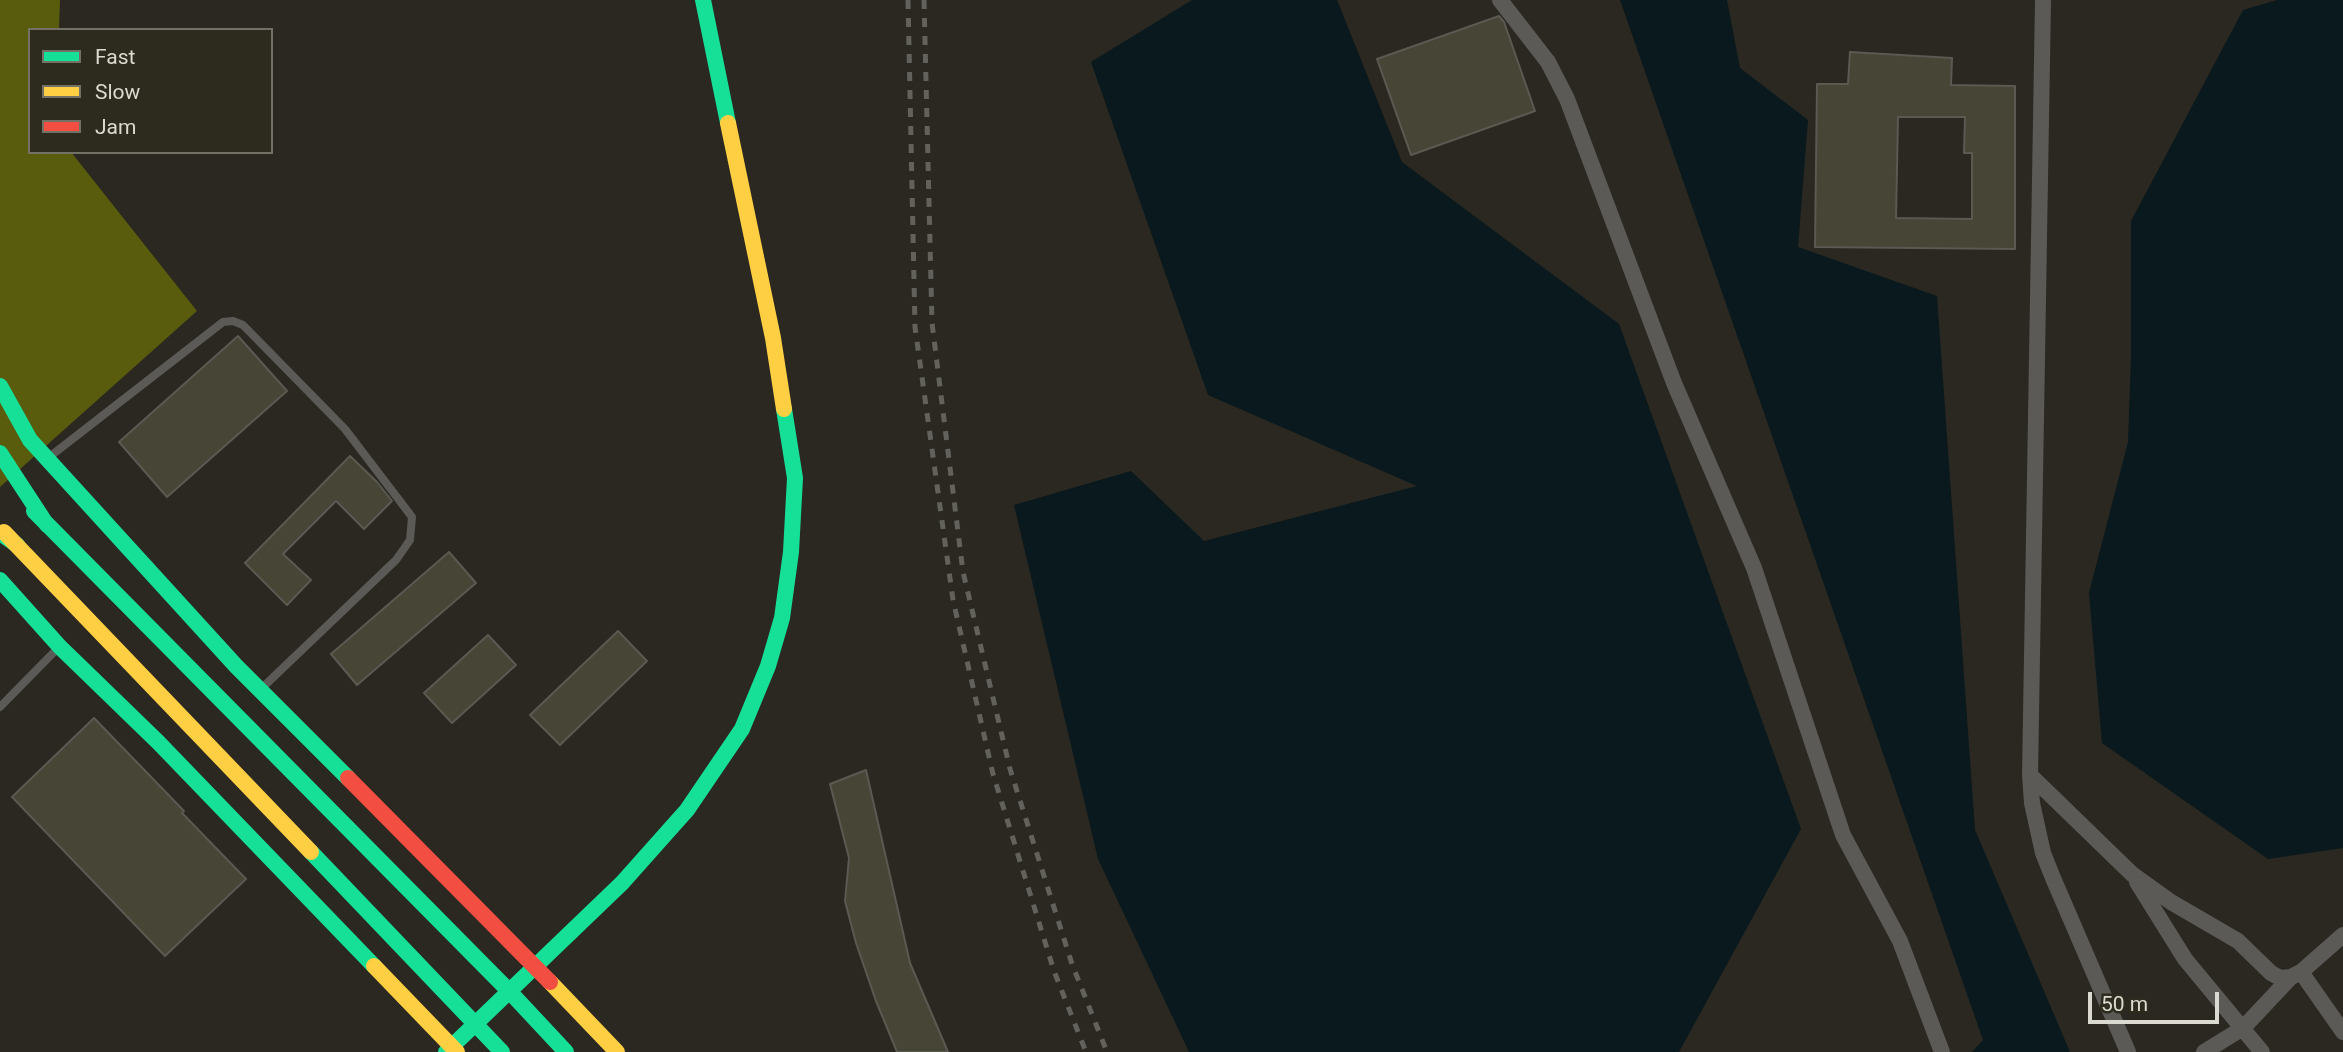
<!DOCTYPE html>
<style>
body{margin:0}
#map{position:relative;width:2343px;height:1052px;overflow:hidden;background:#2a2820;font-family:Roboto,sans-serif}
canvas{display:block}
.legend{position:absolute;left:28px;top:28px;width:245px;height:126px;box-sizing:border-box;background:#2d2b1d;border:2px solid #737165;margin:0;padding:9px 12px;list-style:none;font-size:21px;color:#dbdad1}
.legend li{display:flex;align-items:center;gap:14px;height:35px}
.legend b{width:35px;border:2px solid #737165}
.scale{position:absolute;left:2088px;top:992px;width:131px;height:32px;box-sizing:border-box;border:4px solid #dbdad1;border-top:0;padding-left:9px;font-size:21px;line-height:24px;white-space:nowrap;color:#dbdad1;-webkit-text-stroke:5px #2d2b1d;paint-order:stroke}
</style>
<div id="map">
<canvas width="2343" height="1052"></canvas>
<ul class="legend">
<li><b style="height:9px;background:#16e098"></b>Fast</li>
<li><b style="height:9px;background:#ffcf43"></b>Slow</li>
<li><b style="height:9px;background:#f24e42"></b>Jam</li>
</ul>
<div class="scale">50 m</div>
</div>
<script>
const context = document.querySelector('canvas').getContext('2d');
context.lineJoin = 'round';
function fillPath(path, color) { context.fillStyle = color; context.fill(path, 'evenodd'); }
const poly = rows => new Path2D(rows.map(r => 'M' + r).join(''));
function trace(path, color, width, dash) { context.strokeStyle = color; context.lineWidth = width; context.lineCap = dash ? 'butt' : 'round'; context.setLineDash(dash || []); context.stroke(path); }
fillPath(poly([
 [0,0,60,0,59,30,30,30,30,152,71,152,197,311,0,487]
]), '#595b0d');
fillPath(poly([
 [1192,0,1337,0,1402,162,1619,324,1801,829,1679,1052,1189,1052,1098,859,1014,505,1131,471,1204,541,1417,486,1208,395,1091,62],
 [1620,0,1727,0,1740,68,1808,120,1798,247,1937,296,1975,830,2070,1052,1972,1052,1983,1040],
 [2277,0,2343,0,2343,848,2268,859,2102,743,2089,593,2128,442,2131,357,2131,221,2243,10]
]), '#09191d');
const building = poly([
 [1499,16,1504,22,1535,111,1411,155,1377,59,1499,16],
 [1850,52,1952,58,1951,85,2015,86,2015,249,1815,247,1817,84,1848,84,1850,52],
 [1898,117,1965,117,1964,153,1972,153,1972,219,1896,218,1898,117],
 [238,336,287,391,167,497,119,442,238,336],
 [350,456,377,482,392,501,364,529,336,501,283,554,311,580,287,605,245,563,350,456],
 [449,552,476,583,357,685,331,654,449,552],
 [618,631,647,661,560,745,530,715,618,631],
 [488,635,516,665,452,723,424,693,488,635],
 [94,718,184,811,182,813,246,879,165,956,12,797,94,718],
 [866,770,910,963,948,1052,897,1052,876,1001,856,943,845,901,849,858,830,784,866,770]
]);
fillPath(building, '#474536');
trace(building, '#5a5952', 2);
trace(poly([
 [48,458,223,322,233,321,243,325,345,429,412,517,410,540,396,560,262,688],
 [0,707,57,649]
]), '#5b5a57', 8);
trace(poly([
 [1500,0,1548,62,1567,99,1674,383,1754,568,1843,835,1900,941,1942,1052],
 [2043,0,2030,775,2032,803,2043,853,2053,878,2128,1052],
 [2030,775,2132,874,2171,902,2238,941,2271,973,2280,978,2291,977,2301,972,2343,935],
 [2137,882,2185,959,2262,1052],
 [2301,972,2343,1032],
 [2204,1052,2243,1028,2291,977]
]), '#5b5a57', 16);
trace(poly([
 [703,0,728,123],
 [0,386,30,440,236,666,348,778],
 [0,453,47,525],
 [34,511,510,992,566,1052],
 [0,533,17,545],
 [0,580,60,647,158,742,374,966],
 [311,852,502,1052],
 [446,1052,622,883,687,810,742,729,768,666,782,618,791,552,795,478,784,409]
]), '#16e098', 16);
trace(poly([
 [728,123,773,338,784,409],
 [4,532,311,852],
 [374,966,457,1052],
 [550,982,617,1052]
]), '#ffcf43', 16);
trace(poly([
 [348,778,550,982]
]), '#f24e42', 16);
trace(poly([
 [908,0,915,327,953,600,993,774,1054,971,1086,1052],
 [924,0,932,323,963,572,1010,769,1072,964,1107,1052]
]), '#62615c', 5, [9, 9]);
</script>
